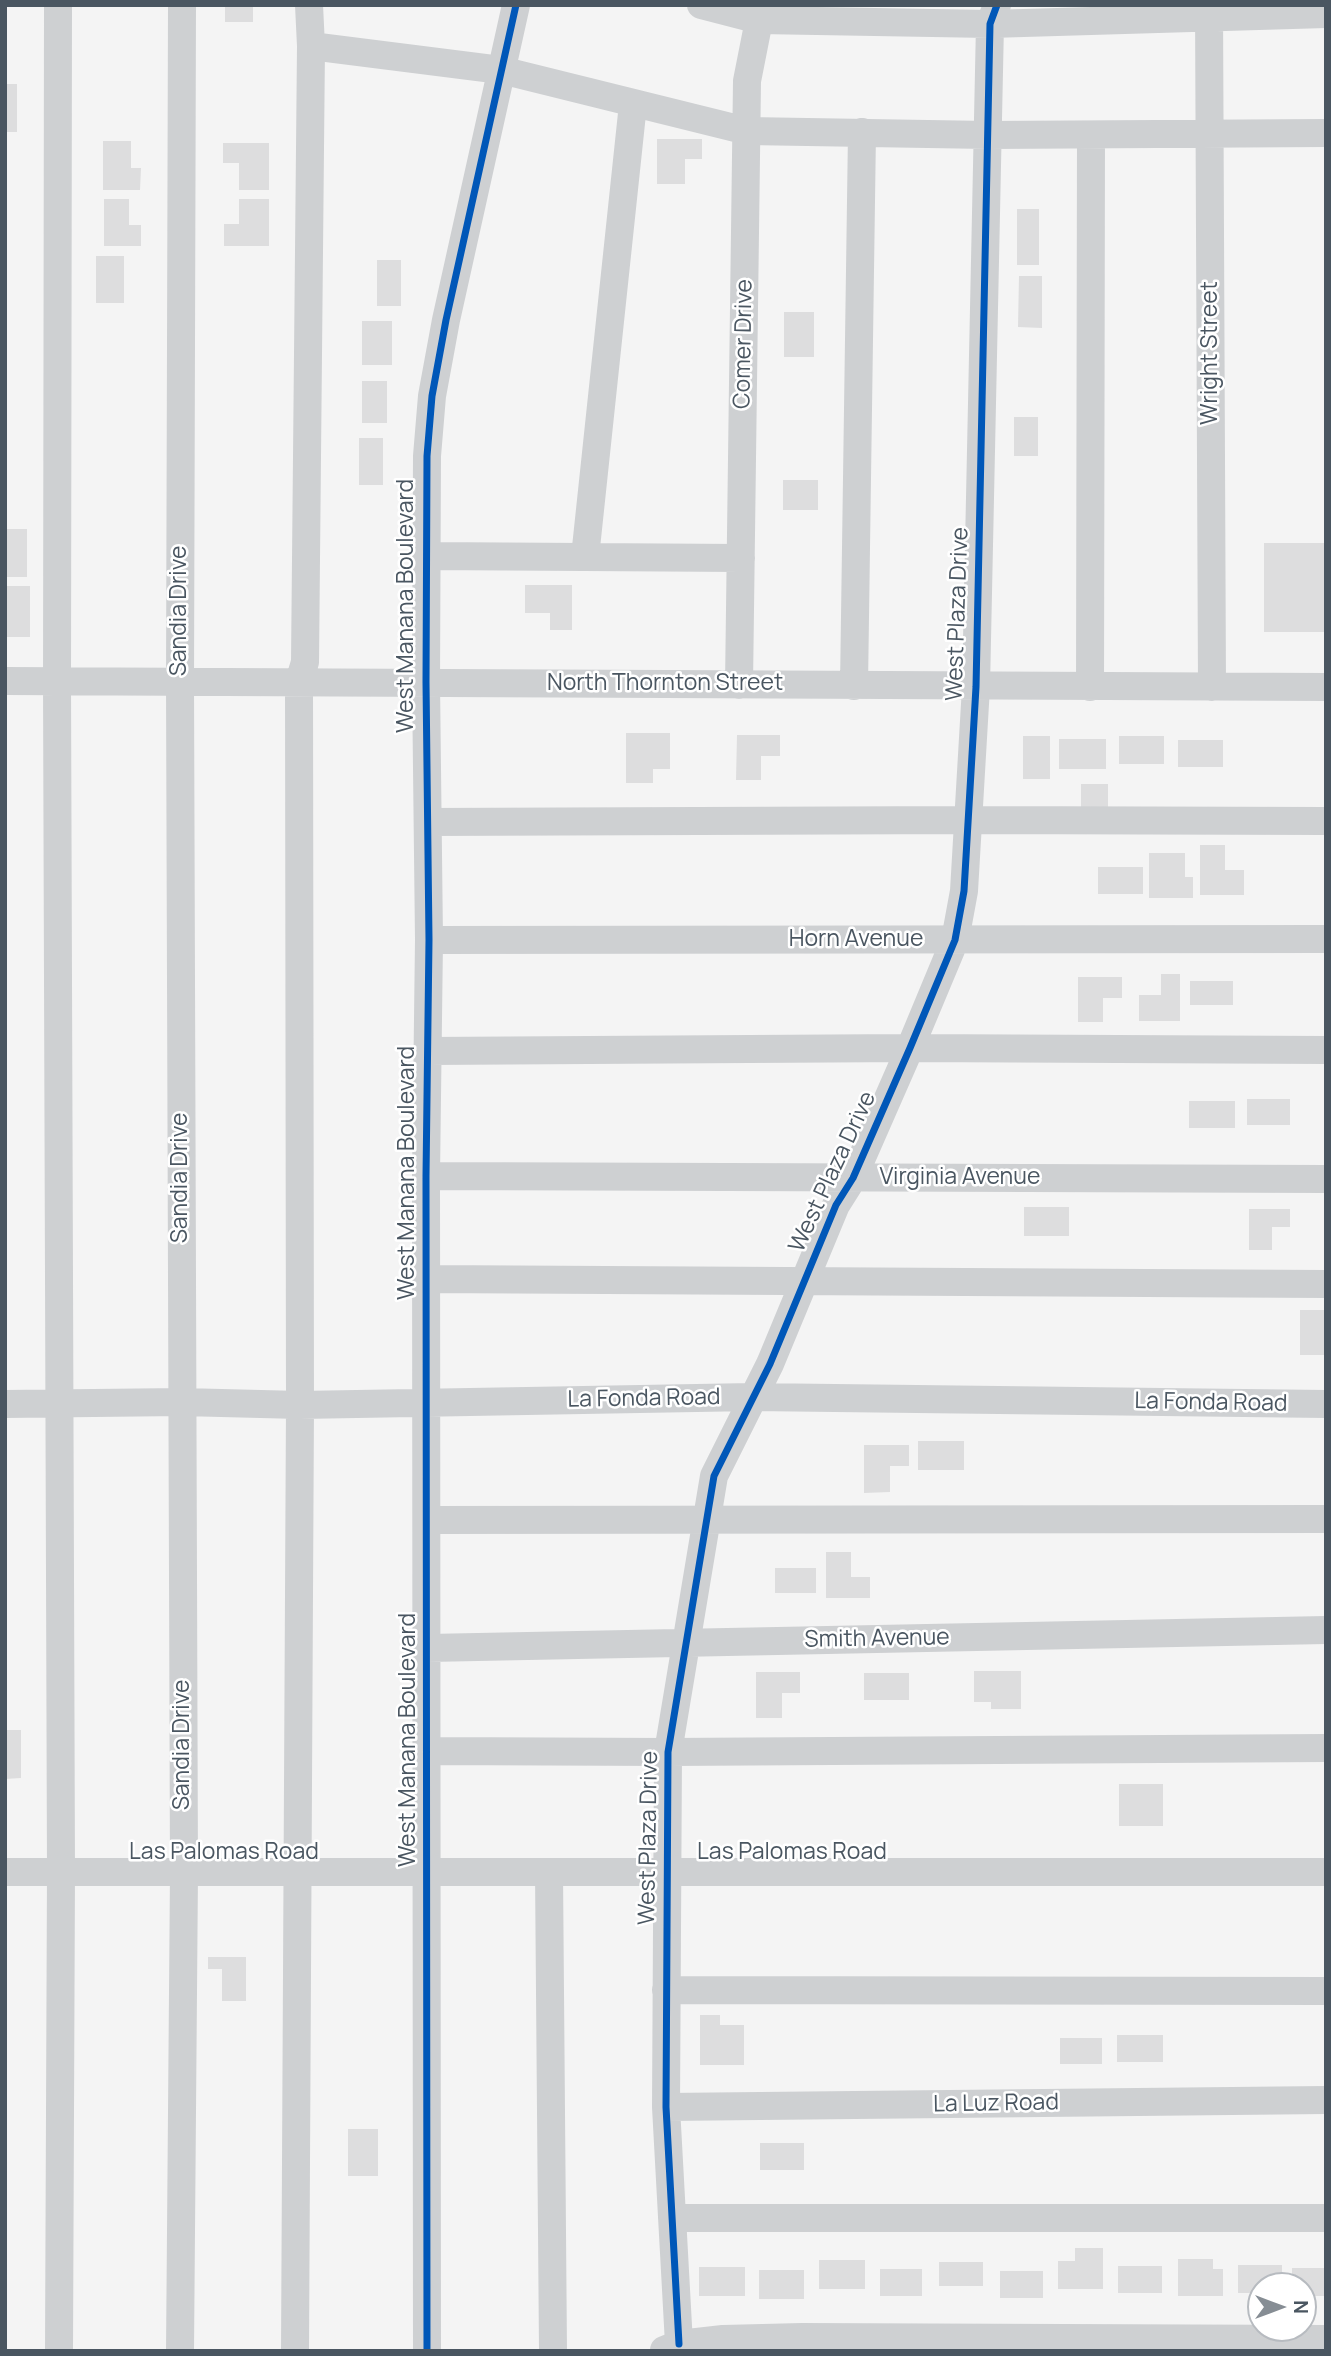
<!DOCTYPE html>
<style>
body{margin:0}
#map{position:relative;width:1331px;height:2356px;overflow:hidden;background:#f4f4f4;font-family:Manrope,sans-serif}
canvas{display:block}
.frame{position:absolute;inset:0;border:7px solid #4a5661;pointer-events:none}
.north{position:absolute;left:1247px;top:2272px;width:70px;height:70px;box-sizing:border-box;background:#fff;border:2px solid #b7bbc0;border-radius:50%;rotate:90deg;font-size:19px;font-weight:700;line-height:28px;text-align:center;color:#4a5661}
.north::after{content:'';display:block;margin:auto;width:24px;height:32px;background:#868d94;clip-path:polygon(50% 0,100% 100%,50% 72%,0 100%)}
</style>
<div id="map">
<canvas width="1331" height="2356"></canvas>
<div class="frame"></div>
<div class="north">N</div>
</div>
<script>
const context = document.querySelector('canvas').getContext('2d');
context.lineJoin = 'round';
function fillPath(path, color) { context.fillStyle = color; context.fill(path, 'evenodd'); }
const poly = rows => new Path2D(rows.map(r => 'M' + r).join(''));
function trace(path, color, width, dash) { context.strokeStyle = color; context.lineWidth = width; context.lineCap = dash ? 'butt' : 'round'; context.setLineDash(dash || []); context.stroke(path); }
function write(font, color, halo, rows, align = 'center') {
  context.font = font + ' Manrope,sans-serif'; context.lineWidth = 5; context.setLineDash([]); context.textBaseline = 'middle'; context.strokeStyle = halo; context.fillStyle = color; for (const [text, x, y, turn = 0] of rows) {
    context.save(); context.translate(x, y); context.rotate((+turn || 0) * Math.PI / 180); context.textAlign = isNaN(turn) ? turn : align; if (halo) context.strokeText(text, 0, 0); context.fillText(text, 0, 0); context.restore();
  }
}
fillPath(poly([
 [225,5,253,5,253,22,225,22],
 [5,84,17,84,17,132,5,132],
 [657,139,702,139,702,159,685,159,685,184,657,184],
 [103,141,131,141,131,168,141,168,140,190,103,190],
 [223,143,269,143,269,190,239,190,239,163,223,163],
 [104,199,129,199,129,225,141,225,141,246,104,246],
 [239,199,269,199,269,246,224,246,224,224,239,224],
 [1017,209,1039,209,1039,265,1017,265],
 [96,256,124,256,124,303,96,303],
 [377,260,401,260,401,306,377,306],
 [1019,276,1042,276,1042,328,1018,327],
 [784,312,814,312,814,357,784,357],
 [362,321,392,321,392,365,362,365],
 [362,381,387,381,387,423,362,423],
 [1014,417,1038,417,1038,456,1014,456],
 [359,438,383,438,383,485,359,485],
 [783,480,818,480,818,510,783,510],
 [5,529,27,529,27,577,5,577],
 [1264,543,1326,543,1326,632,1264,632],
 [525,585,572,585,572,630,550,630,550,613,525,613],
 [5,586,30,586,30,637,5,637],
 [626,733,670,733,670,769,653,769,653,783,626,783],
 [737,735,780,735,780,756,761,756,761,780,736,780],
 [1023,736,1050,736,1050,779,1023,779],
 [1119,736,1164,736,1164,764,1119,764],
 [1059,739,1106,739,1106,769,1059,769],
 [1178,740,1223,740,1223,767,1178,767],
 [1081,784,1108,784,1108,809,1081,809],
 [1200,845,1225,845,1225,870,1244,870,1244,895,1200,895],
 [1149,853,1185,853,1185,877,1193,877,1193,898,1149,898],
 [1098,867,1143,867,1143,894,1098,894],
 [1161,974,1180,974,1180,1021,1139,1021,1139,995,1161,995],
 [1078,977,1122,977,1122,998,1103,998,1103,1022,1078,1022],
 [1190,981,1233,981,1233,1005,1190,1005],
 [1247,1099,1290,1099,1290,1125,1247,1125],
 [1189,1101,1235,1101,1235,1128,1189,1128],
 [1024,1207,1069,1207,1069,1236,1024,1236],
 [1249,1209,1290,1209,1290,1227,1272,1227,1272,1250,1249,1250],
 [1300,1310,1324,1310,1326,1355,1300,1355],
 [918,1441,964,1441,964,1470,918,1470],
 [864,1445,909,1445,909,1466,890,1466,890,1492,864,1493],
 [826,1552,851,1552,851,1577,870,1577,870,1598,826,1598],
 [775,1568,816,1568,816,1593,775,1593],
 [974,1671,1021,1671,1021,1709,991,1709,991,1702,974,1702],
 [756,1672,800,1672,800,1693,782,1693,782,1718,756,1718],
 [864,1673,909,1673,909,1700,864,1700],
 [5,1730,21,1730,21,1778,5,1779],
 [1119,1784,1163,1784,1163,1826,1119,1826],
 [208,1957,246,1957,246,2001,222,2001,222,1969,208,1969],
 [700,2015,720,2015,720,2025,744,2025,744,2065,700,2065],
 [1117,2035,1163,2035,1163,2062,1117,2062],
 [1060,2038,1102,2038,1102,2064,1060,2064],
 [348,2129,378,2129,378,2176,348,2176],
 [760,2143,804,2143,804,2170,760,2170],
 [1075,2248,1103,2248,1103,2289,1058,2289,1058,2261,1075,2261],
 [1178,2259,1213,2259,1213,2269,1223,2269,1223,2296,1178,2296],
 [819,2260,865,2260,865,2289,819,2289],
 [939,2262,983,2262,983,2286,939,2286],
 [1238,2265,1282,2265,1282,2286,1261,2286,1261,2293,1238,2293],
 [1118,2266,1162,2266,1162,2293,1118,2293],
 [699,2267,745,2267,745,2296,699,2296],
 [1292,2268,1326,2268,1326,2296,1303,2296,1303,2286,1292,2286],
 [880,2269,922,2269,922,2296,880,2296],
 [759,2270,804,2270,804,2299,759,2299],
 [1000,2271,1043,2271,1043,2298,1000,2298]
]), '#ddddde');
trace(poly([
 [58,5,57,682,61,1872,59,2351],
 [701,5,759,20,990,24,1326,14],
 [1209,5,1212,687],
 [311,46,501,70,747,131,988,135,1326,133],
 [426,556,741,558],
 [585,557,633,104],
 [5,681,1326,687],
 [739,685,747,81,762,5],
 [854,686,862,132],
 [1090,687,1091,135],
 [428,822,968,820,1326,821],
 [429,940,1326,939],
 [428,1051,910,1048,1326,1050],
 [426,1176,1326,1179],
 [426,1279,1326,1284],
 [5,1404,182,1402,300,1405,753,1397,1326,1404],
 [427,1520,1326,1519],
 [428,1648,1326,1630],
 [428,1751,668,1752,1326,1748],
 [5,1872,1326,1872],
 [549,1872,553,2351],
 [666,1990,1326,1991],
 [666,2107,1326,2100],
 [672,2218,1326,2218],
 [679,2344,666,2107,668,1752,714,1476,770,1364,836,1205,853,1178,910,1048,955,940,964,891,976,687,990,24,997,5],
 [664,2350,679,2344,723,2339,802,2337,1326,2339],
 [180,2351,184,1872,180,683,182,5],
 [295,2351,300,1405,299,682,305,662,311,46,309,5],
 [427,2351,426,1176,429,940,426,682,427,456,432,396,446,320,516,5]
]), '#ced0d2', 28);
trace(poly([
 [679,2344,666,2107,668,1752,714,1476,770,1364,836,1205,853,1178,910,1048,955,940,964,891,976,687,990,24,997,5],
 [427,2351,426,1176,429,940,426,682,427,456,432,396,446,320,516,5]
]), '#0057b8', 7);
write('23px', '#4a5661', '#fff', [
 ["Comer Drive",744,344,-89],
 ["Wright Street",1211,353,-90],
 ["West Manana Boulevard",407,606,-90],
 ["Sandia Drive",180,611,-90],
 ["West Plaza Drive",958,614,-88],
 ["North Thornton Street",665,684],
 ["Horn Avenue",856,940],
 ["West Plaza Drive",833,1172,-65],
 ["West Manana Boulevard",408,1173,-90],
 ["Sandia Drive",181,1178,-90],
 ["Virginia Avenue",960,1178],
 ["La Fonda Road",644,1399,-1],
 ["La Fonda Road",1211,1403,1],
 ["Smith Avenue",877,1639,-1],
 ["West Manana Boulevard",409,1740,-90],
 ["Sandia Drive",183,1745,-90],
 ["West Plaza Drive",649,1838,-89],
 ["Las Palomas Road",224,1853],
 ["Las Palomas Road",792,1853],
 ["La Luz Road",996,2104,-1]
]);
</script>
